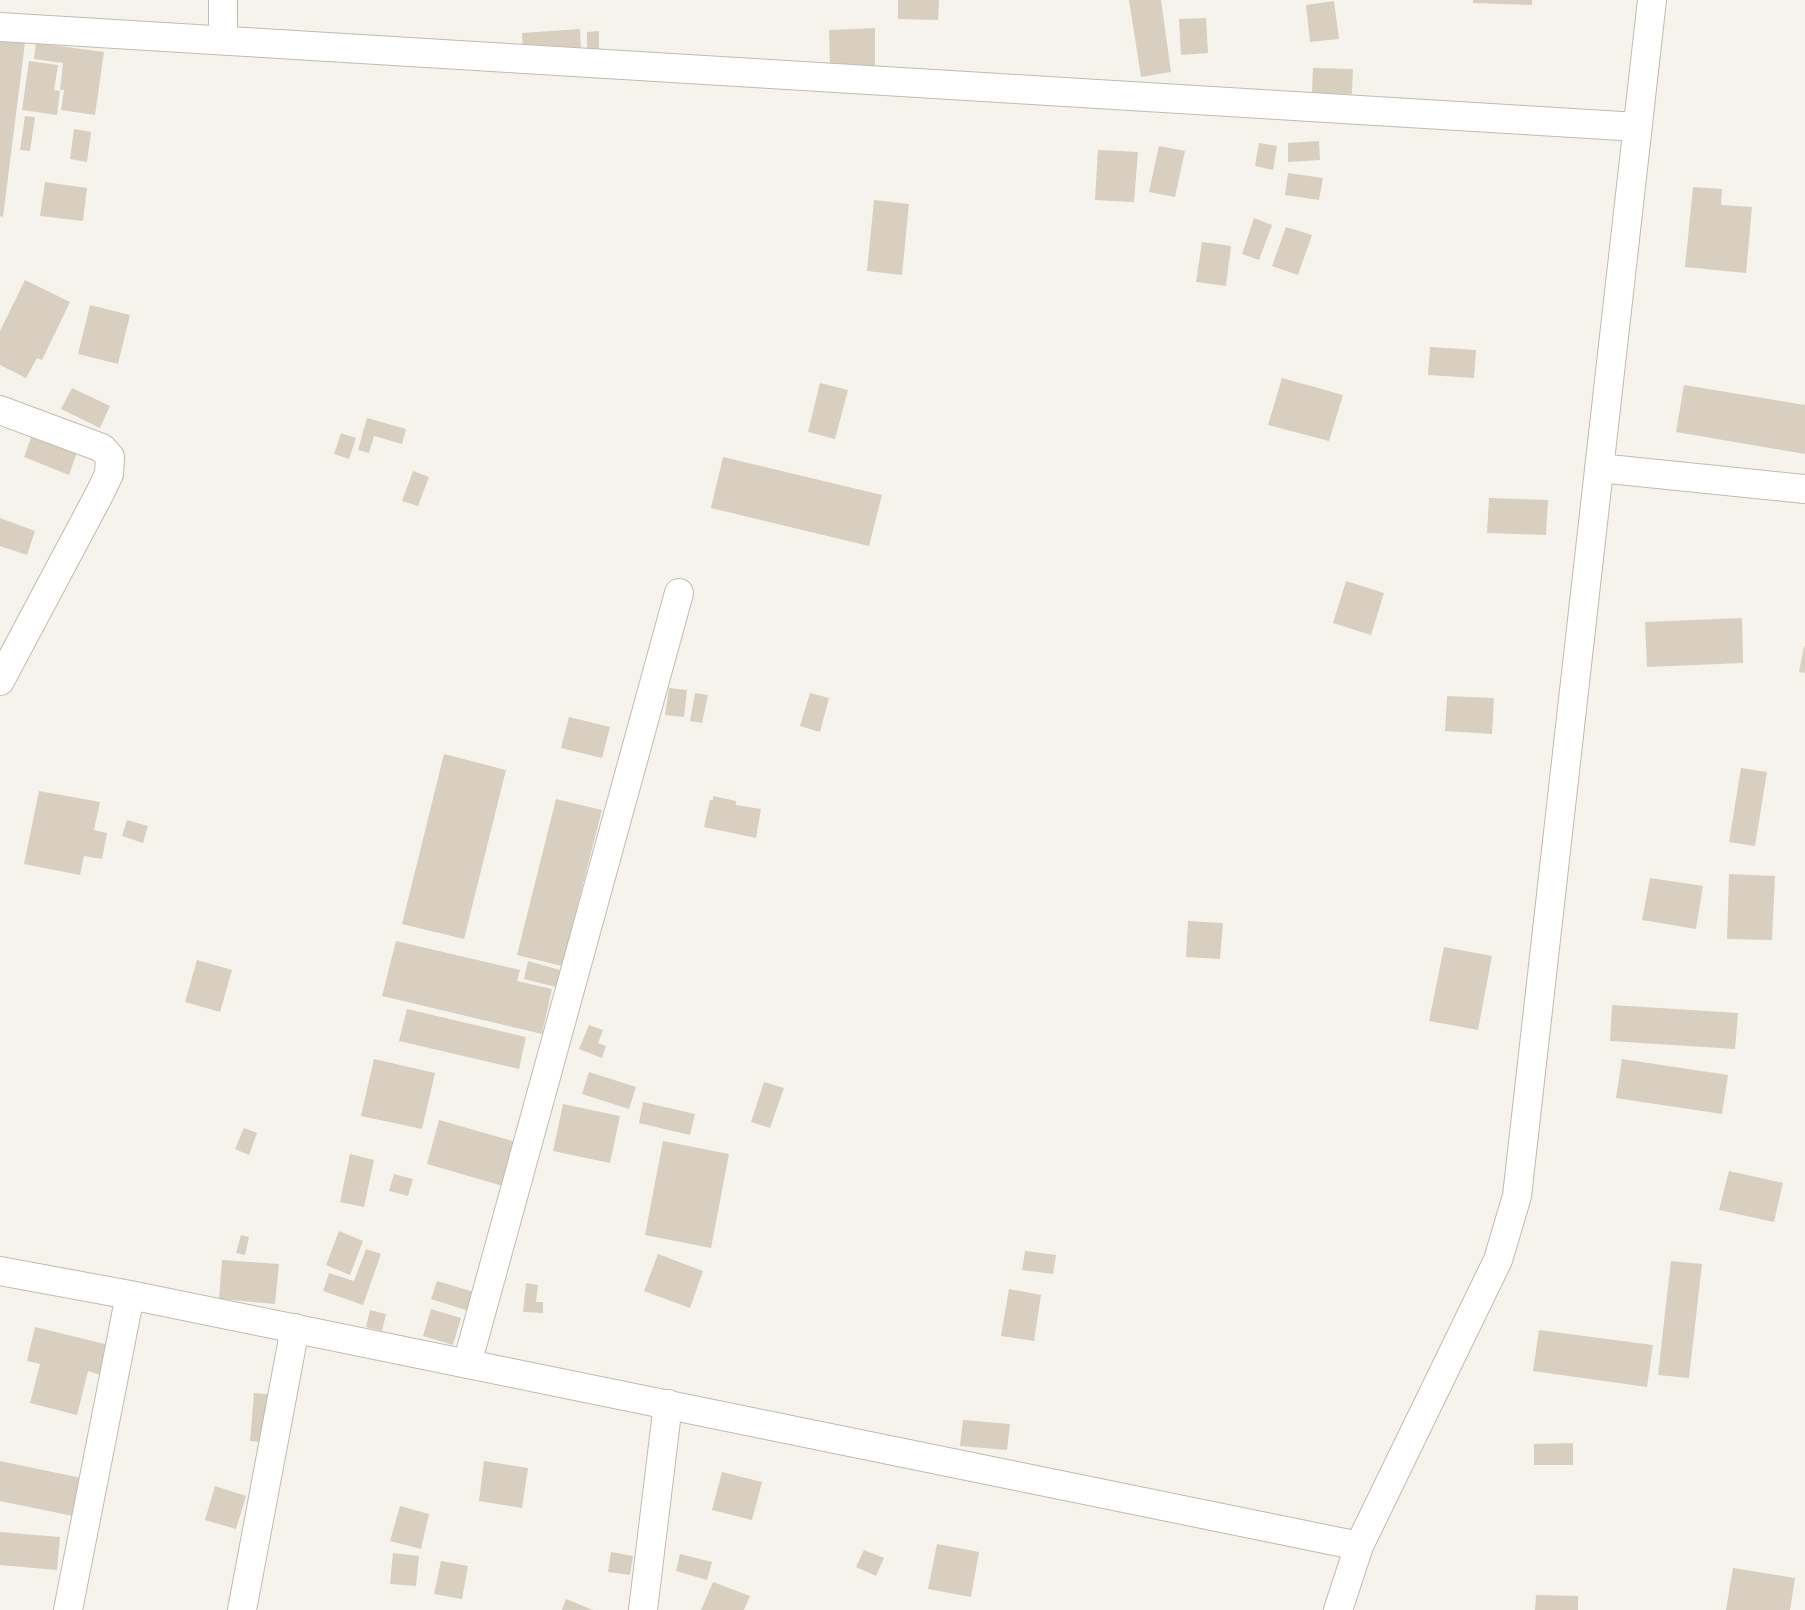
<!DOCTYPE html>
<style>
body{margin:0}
canvas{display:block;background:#f6f3ec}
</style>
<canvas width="1805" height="1610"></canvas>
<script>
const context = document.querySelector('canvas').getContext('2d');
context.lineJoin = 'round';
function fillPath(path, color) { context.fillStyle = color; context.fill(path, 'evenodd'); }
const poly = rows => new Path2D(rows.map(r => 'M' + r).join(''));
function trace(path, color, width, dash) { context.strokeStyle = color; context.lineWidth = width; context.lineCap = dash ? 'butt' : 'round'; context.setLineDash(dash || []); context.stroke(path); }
fillPath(poly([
 [898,0,939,0,938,20,898,19],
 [1129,0,1161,0,1171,72,1141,77],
 [1473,0,1532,0,1532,5,1473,3],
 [1334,1,1339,39,1310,42,1306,5],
 [1206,18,1208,53,1181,55,1179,19],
 [875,28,875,66,830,68,829,30],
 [580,29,581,49,523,53,522,33],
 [599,31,599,52,587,52,587,32],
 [0,39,25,43,3,217,0,216],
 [36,43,104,52,95,115,61,110,64,90,60,90,63,63,34,59],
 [29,61,58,65,54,90,60,91,57,115,22,110],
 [1313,68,1353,69,1352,94,1312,93],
 [25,116,35,117,30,151,20,150],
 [74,129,91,132,87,162,70,159],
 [1319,141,1320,160,1288,162,1288,143],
 [1259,143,1277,146,1273,170,1255,166],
 [1159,146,1185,151,1175,197,1149,192],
 [1098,150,1138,152,1134,202,1095,200],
 [1288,173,1323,178,1319,200,1285,195],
 [45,182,87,188,83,221,40,216],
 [1693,187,1722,189,1721,205,1752,207,1746,273,1685,267],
 [874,200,909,204,902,275,867,271],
 [1254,218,1272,225,1259,260,1242,254],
 [1286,227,1312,235,1298,275,1272,266],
 [1202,242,1231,246,1226,286,1196,282],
 [25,280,70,302,42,360,37,358,26,378,0,365,0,331],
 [90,305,130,315,118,364,78,354],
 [1430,347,1476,350,1474,378,1428,375],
 [1282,378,1343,395,1329,441,1268,425],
 [820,383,848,390,835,439,808,432],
 [1684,385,1805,405,1805,454,1676,432],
 [72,388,110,406,100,428,61,409],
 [367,418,406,429,402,444,374,436,369,453,358,450],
 [341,433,356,438,349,459,334,454],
 [32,435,77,452,69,475,24,457],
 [723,457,882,495,869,546,711,508],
 [413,471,429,477,418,506,402,501],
 [1489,498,1548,500,1546,535,1487,533],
 [0,518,35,531,27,555,0,546],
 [1346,581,1384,593,1371,635,1333,623],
 [1742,618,1743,663,1647,667,1645,622],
 [1804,646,1805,646,1805,673,1799,672],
 [669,688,687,690,684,717,665,715],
 [695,693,708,695,702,723,690,721],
 [810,693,829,698,820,732,800,726],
 [1447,696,1494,698,1492,734,1445,731],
 [569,717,610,727,602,758,561,748],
 [444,754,506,770,464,939,402,924],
 [1741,768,1767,772,1755,846,1729,842],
 [39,791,100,802,94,830,107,833,102,859,84,856,80,875,24,864],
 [713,796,736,801,736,805,761,809,756,838,704,827,710,800,713,800],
 [556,799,602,810,562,966,517,955],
 [127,820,148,826,143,843,122,836],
 [1729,874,1775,876,1772,940,1727,939],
 [1650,878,1703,886,1696,929,1642,920],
 [1188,921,1223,923,1220,959,1186,957],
 [396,941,520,970,517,981,552,989,542,1034,382,996],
 [1444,947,1492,956,1478,1030,1429,1021],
 [197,960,232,970,220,1012,185,1002],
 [528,961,560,970,556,987,524,979],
 [1612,1005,1738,1013,1735,1049,1610,1041],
 [407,1009,526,1037,519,1069,399,1041],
 [589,1025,603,1030,598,1043,606,1046,602,1058,579,1049],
 [374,1059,435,1073,422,1129,361,1116],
 [1622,1059,1728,1075,1722,1114,1616,1098],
 [589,1072,636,1087,629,1109,582,1094],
 [764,1082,784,1088,770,1128,751,1122],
 [643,1102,695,1114,690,1135,639,1123],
 [563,1104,620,1116,610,1163,553,1151],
 [439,1120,516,1142,503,1186,427,1164],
 [244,1128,257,1133,249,1155,235,1149],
 [663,1141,729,1154,711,1248,645,1235],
 [350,1154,374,1160,364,1207,340,1202],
 [1729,1171,1783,1183,1774,1222,1719,1210],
 [394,1174,413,1179,408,1196,389,1191],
 [339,1231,363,1241,350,1275,326,1265],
 [241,1235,249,1237,245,1255,236,1253],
 [366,1249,381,1254,363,1305,323,1291,329,1273,354,1281],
 [1025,1251,1056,1255,1053,1274,1022,1270],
 [658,1254,703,1271,690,1308,644,1291],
 [222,1260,279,1264,275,1304,219,1299],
 [1671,1261,1702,1264,1689,1378,1658,1375],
 [437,1281,474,1292,469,1311,431,1299],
 [526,1283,538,1285,536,1302,543,1302,543,1313,523,1312],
 [1009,1289,1041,1295,1034,1341,1001,1336],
 [431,1309,461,1318,453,1345,423,1336],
 [370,1310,386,1314,382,1331,366,1327],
 [35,1327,109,1345,101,1375,88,1371,77,1415,30,1403,40,1364,27,1361],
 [1539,1330,1653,1345,1647,1387,1533,1371],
 [254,1393,276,1395,272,1443,250,1441],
 [963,1420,1010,1424,1007,1450,960,1446],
 [1573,1443,1573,1465,1534,1465,1534,1444],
 [0,1461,81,1478,73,1516,0,1501],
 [484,1461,528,1468,522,1508,479,1501],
 [722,1472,762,1482,752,1520,712,1510],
 [215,1486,246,1496,236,1529,205,1520],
 [400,1506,429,1514,421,1549,390,1541],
 [0,1532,60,1537,57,1570,0,1565],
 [937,1544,979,1552,971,1597,928,1589],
 [864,1550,884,1558,876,1576,856,1567],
 [611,1552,633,1556,630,1575,608,1572],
 [393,1553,419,1556,416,1586,390,1584],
 [680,1554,712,1562,707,1580,676,1571],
 [441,1561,468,1566,462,1599,434,1594],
 [1733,1568,1795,1578,1790,1610,1726,1610],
 [713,1582,750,1596,744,1610,701,1610],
 [1536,1595,1578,1596,1578,1610,1535,1610],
 [566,1599,593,1610,562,1610]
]), '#d8cfc1');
const minor = poly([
 [0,27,1638,127],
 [223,40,223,0],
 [0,410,102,448,110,457,109,474,100,493,0,681],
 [1599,468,1805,489],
 [0,1271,130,1295,1359,1546],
 [467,1364,679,593],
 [68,1610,130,1295],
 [242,1610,295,1328],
 [643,1610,668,1404],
 [1338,1610,1359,1546,1498,1260,1517,1196,1652,0]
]);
trace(minor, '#c2bbae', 30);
trace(minor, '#fff', 28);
</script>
